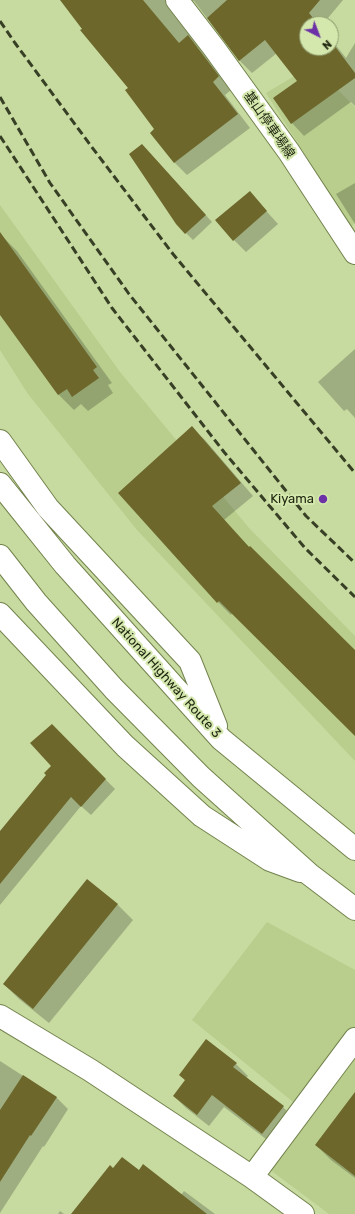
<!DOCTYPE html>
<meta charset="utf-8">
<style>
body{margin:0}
#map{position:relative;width:355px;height:1214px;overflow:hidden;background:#c7daa0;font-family:Rubik,sans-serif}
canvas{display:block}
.north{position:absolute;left:299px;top:16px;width:40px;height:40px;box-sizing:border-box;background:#d4e7ac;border:1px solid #8c9b6e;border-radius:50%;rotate:138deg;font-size:11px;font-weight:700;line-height:16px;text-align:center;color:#212811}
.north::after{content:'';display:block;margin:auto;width:14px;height:18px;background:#6c31a7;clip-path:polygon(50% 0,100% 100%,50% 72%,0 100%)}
</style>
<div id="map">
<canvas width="355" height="1214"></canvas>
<div class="north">N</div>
</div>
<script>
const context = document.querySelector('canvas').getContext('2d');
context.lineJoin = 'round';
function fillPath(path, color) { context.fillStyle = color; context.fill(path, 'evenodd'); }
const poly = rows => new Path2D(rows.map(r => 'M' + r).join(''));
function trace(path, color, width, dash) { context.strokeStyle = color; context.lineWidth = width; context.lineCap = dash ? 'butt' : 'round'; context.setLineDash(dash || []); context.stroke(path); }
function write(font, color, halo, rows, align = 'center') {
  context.font = font + ' Rubik,"Noto Sans JP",sans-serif'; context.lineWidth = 4; context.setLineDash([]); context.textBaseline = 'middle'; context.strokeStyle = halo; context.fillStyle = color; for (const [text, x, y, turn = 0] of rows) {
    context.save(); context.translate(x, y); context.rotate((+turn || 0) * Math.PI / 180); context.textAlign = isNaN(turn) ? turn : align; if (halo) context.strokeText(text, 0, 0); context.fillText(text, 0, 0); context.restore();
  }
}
fillPath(poly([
 [313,65,355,107,355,223,351,227,266,93],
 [0,205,120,372,249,528,355,636,355,761,137,530,28,394,0,350],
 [267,922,355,970,355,1214,329,1214,269,1169,308,1114,192,1020]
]), '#b9ce8d');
fillPath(poly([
 [61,0,188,0,177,15,179,21,231,90,225,95,250,128,187,175,175,163,152,133,156,130,129,88],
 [189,0,343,0,323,24,307,24,307,48,331,48,331,39,346,58,355,43,355,106,351,102,304,136,292,123,299,82,277,53,252,73,239,60,194,1],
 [149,152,212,222,193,240,186,233],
 [355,183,355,224,336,194],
 [250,193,278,224,246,252,234,240],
 [2,236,17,251,112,383,108,385,113,393,88,411,81,404,74,410,59,395,0,313,0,238],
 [355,349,355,418,347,409,344,411,318,382],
 [192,428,205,440,253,496,224,520,249,547,355,652,355,735,232,613,231,615,218,602,120,493],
 [52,725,115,789,91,815,81,806,0,905,0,832,48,775,52,766],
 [88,881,118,905,133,920,49,1023,19,999,4,984],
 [0,1061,56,1097,68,1109,44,1147,43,1146,0,1213],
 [236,1064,248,1076,246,1078,283,1107,295,1119,275,1146,224,1107,209,1126,186,1108,174,1096,186,1081,180,1075],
 [355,1094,355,1178,331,1160,316,1145],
 [113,1170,139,1171,181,1195,184,1191,215,1214,72,1214],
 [60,1211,64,1214,58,1214]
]), '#0003');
fillPath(poly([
 [60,0,143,0,179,43,188,35,219,76,213,82,238,114,174,163,150,133,154,129,125,90,128,88,80,30,82,29],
 [227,0,320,0,309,13,318,24,307,24,307,48,331,48,331,41,355,73,355,78,291,124,273,98,297,81,265,40,239,61,207,18],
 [142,144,206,215,185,234,176,224,129,154],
 [250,191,267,211,233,241,215,220],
 [0,232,97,367,93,370,99,378,72,397,67,389,58,395,0,315],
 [192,426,241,483,212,506,249,547,250,546,355,650,355,736,219,601,217,603,118,493],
 [52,724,106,779,81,807,71,797,0,884,0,831,46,775,44,773,51,766,30,743],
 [87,879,118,904,33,1009,3,984],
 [206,1039,237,1063,233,1067,284,1106,262,1134,212,1095,197,1115,173,1096,185,1080,179,1075],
 [23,1075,57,1097,31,1136,30,1135,0,1182,0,1110],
 [355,1092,355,1176,315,1145],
 [122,1157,139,1170,143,1164,207,1214,71,1214,110,1165,113,1168]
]), '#6d672c');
const minor = poly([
 [0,1016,90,1070,252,1177,303,1214],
 [252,1177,355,1039]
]);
const major = poly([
 [177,0,214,48,289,152,355,253]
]);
const highway = poly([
 [0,441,48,508,190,661,216,726],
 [0,484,65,565,221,739,355,849],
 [0,556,36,602,114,689,201,777,309,874,355,909],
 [0,614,125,746,202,816,270,860,300,871]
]);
trace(minor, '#73834d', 24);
trace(major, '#73834d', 24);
trace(highway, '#73834d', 24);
trace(minor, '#fff', 22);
trace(major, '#fff', 22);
trace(highway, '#fff', 22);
trace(poly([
 [0,21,15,43,91,146,173,254,355,473],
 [0,97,50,183,129,294,306,516,355,563],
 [0,136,112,308,224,452,305,548,355,597]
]), '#373f24', 3, [8, 4]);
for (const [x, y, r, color] of [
 [323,499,5,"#6c31a7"]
]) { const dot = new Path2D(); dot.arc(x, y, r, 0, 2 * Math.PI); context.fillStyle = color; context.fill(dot); trace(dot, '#d4e7ac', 1.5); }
write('13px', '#212811', '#d4e7ac', [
 ["基山停車場線",269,125,55],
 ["National Highway Route 3",166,678,48]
]);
write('13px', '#212811', '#d4e7ac', [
 ["Kiyama",314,499]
], 'right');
</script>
